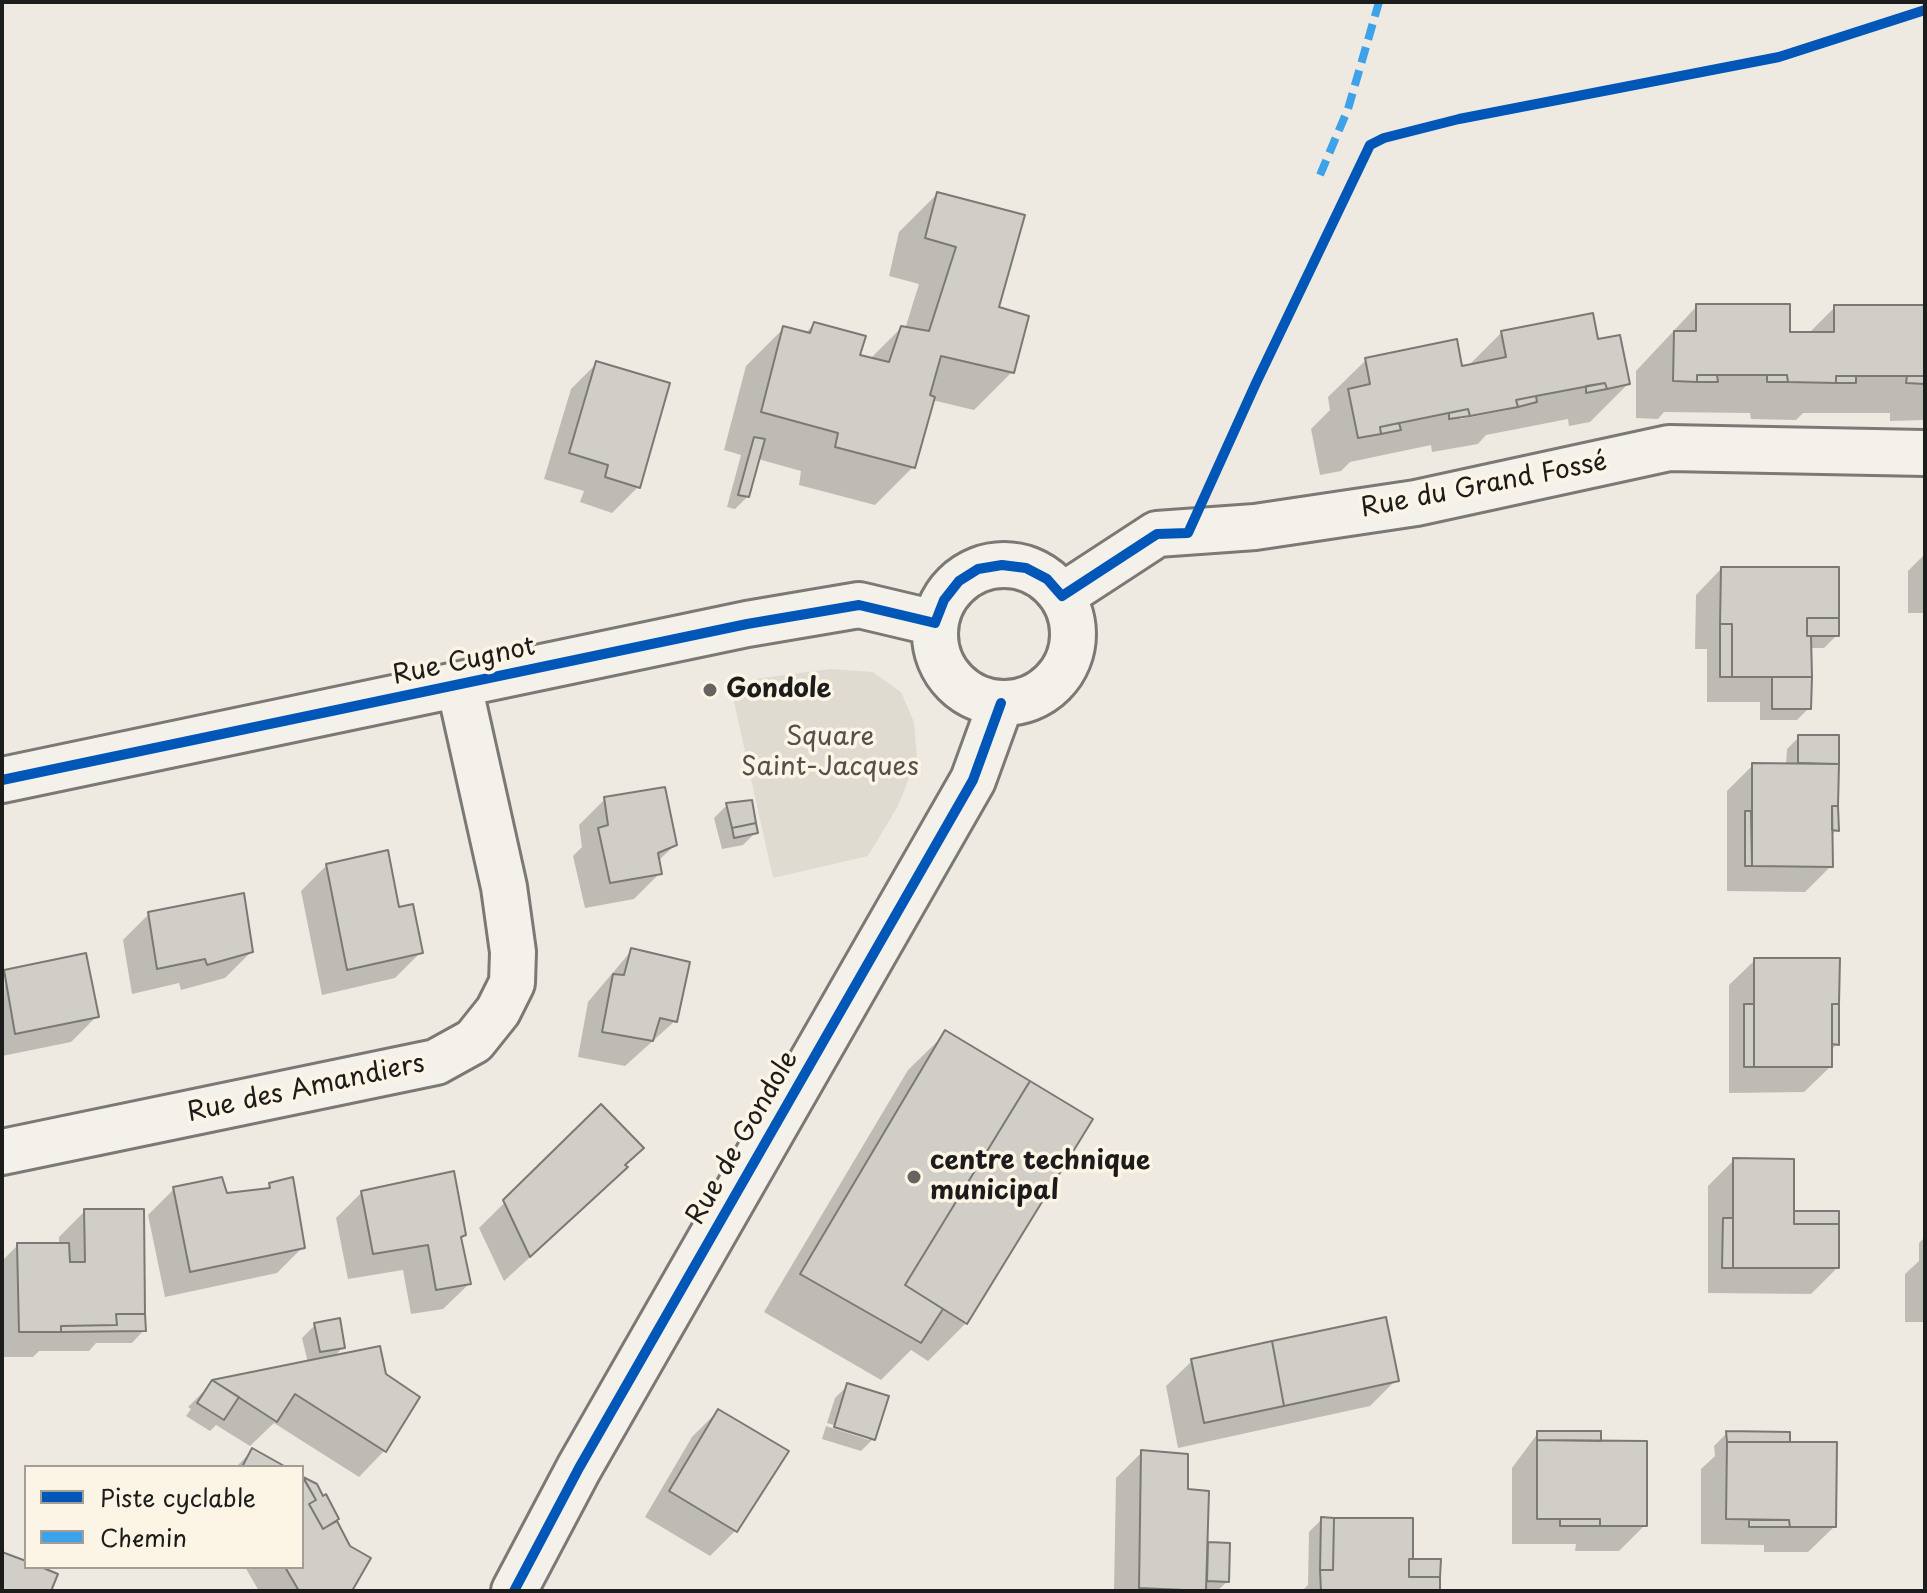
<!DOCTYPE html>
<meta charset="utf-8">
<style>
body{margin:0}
#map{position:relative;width:1927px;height:1593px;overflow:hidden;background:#eeeae2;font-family:"Playpen Sans",sans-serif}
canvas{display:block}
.frame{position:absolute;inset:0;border:4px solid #1c1c1c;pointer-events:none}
.legend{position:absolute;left:24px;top:1465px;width:280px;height:104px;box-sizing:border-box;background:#fcf5e5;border:2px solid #a29e95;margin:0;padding:10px 14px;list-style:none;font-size:24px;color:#1c1c1c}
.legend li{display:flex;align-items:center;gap:16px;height:40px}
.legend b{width:40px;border:2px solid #a29e95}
</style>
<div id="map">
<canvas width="1927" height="1593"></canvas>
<div class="frame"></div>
<ul class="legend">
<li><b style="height:10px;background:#0057b8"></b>Piste cyclable</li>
<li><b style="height:10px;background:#3da2ea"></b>Chemin</li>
</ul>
</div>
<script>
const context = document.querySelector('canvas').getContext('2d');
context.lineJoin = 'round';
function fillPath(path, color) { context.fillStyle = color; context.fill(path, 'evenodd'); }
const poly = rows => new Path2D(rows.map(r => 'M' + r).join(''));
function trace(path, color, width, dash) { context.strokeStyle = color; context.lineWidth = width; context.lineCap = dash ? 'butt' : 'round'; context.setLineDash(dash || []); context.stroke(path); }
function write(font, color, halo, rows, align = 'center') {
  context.font = font + ' "Playpen Sans",sans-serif'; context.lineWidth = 7; context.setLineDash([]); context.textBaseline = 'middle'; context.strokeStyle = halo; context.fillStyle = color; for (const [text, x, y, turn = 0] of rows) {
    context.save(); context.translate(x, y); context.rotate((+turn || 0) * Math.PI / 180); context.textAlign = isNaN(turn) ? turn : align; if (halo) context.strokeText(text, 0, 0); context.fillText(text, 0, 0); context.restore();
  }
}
fillPath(poly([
 [830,669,873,672,901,692,914,722,917,758,898,806,868,856,773,878,732,693,755,679]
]), '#dfdbd0');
fillPath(poly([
 [937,194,997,308,1012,372,974,410,932,400,913,467,875,505,799,485,801,471,758,459,748,496,735,509,727,507,741,455,724,450,746,366,784,328,805,334,814,324,857,356,870,359,901,328,905,329,919,284,889,276,899,232],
 [1697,306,1788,334,1808,334,1835,307,1925,307,1925,420,1890,421,1890,413,1803,413,1796,420,1751,419,1750,413,1664,412,1658,419,1636,418,1636,371],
 [1502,332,1597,341,1628,384,1590,422,1569,426,1568,419,1486,435,1478,444,1432,452,1431,445,1350,462,1341,471,1320,475,1311,429,1330,410,1328,397,1366,360,1460,369,1467,367],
 [1513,405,1508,410,1460,419,1460,416],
 [597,363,638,487,612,513,580,502,584,491,544,479,571,389],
 [1925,554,1925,613,1908,613,1908,571],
 [1721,569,1837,635,1824,648,1807,648,1809,708,1797,720,1760,720,1760,702,1707,702,1707,649,1695,649,1696,595],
 [1799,737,1837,737,1837,830,1830,836,1831,866,1805,892,1727,891,1727,791,1753,765,1786,765,1787,749],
 [605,799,675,845,657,862,660,873,634,899,585,908,573,856,582,847,579,825],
 [727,805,756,832,743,845,722,849,714,818],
 [327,865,397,910,421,952,395,978,322,995,301,891],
 [149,914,251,952,225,978,181,990,179,983,132,994,123,940],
 [632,950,675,1021,625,1066,578,1057,588,1002],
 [1755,960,1837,1044,1830,1051,1830,1067,1804,1092,1729,1093,1729,985],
 [5,972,97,1016,71,1042,2,1056],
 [946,1033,966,1323,928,1361,911,1350,881,1380,764,1312,908,1070],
 [601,1107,600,1193,504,1281,479,1228],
 [1734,1160,1837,1268,1811,1294,1708,1293,1708,1186],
 [270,1185,303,1247,277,1273,165,1297,148,1215,174,1189,225,1196,265,1191],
 [362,1192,464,1235,460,1239,469,1284,443,1309,411,1314,403,1270,348,1279,336,1218],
 [85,1211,144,1330,132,1343,96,1343,89,1351,39,1351,33,1357,2,1357,2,1261,18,1245,59,1245,59,1237],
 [1925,1237,1925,1322,1905,1322,1905,1274,1919,1261,1919,1243],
 [315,1325,343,1347,333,1358,384,1451,359,1477,274,1423,250,1446,216,1425,210,1431,186,1416,191,1409,188,1407,213,1382,308,1363,302,1338],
 [1192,1361,1396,1380,1370,1406,1178,1448,1166,1386],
 [848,1385,874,1438,861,1451,822,1439,826,1426,869,1440,869,1435,827,1423,835,1398],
 [718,1411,736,1530,710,1556,645,1517,692,1437],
 [1538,1433,1599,1443,1645,1525,1619,1551,1575,1551,1576,1544,1512,1544,1512,1468],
 [1727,1433,1788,1441,1834,1527,1808,1552,1764,1552,1764,1545,1701,1544,1701,1469,1715,1456,1714,1446],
 [253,1450,282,1467,236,1467],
 [1142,1452,1186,1491,1205,1547,1208,1544,1228,1581,1217,1591,1114,1591,1116,1478],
 [302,1478,315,1486,348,1547,350,1591,259,1591,245,1567,302,1567],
 [1322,1519,1411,1561,1438,1591,1302,1591,1308,1585,1309,1532]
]), '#0003');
const building = poly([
 [937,192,1025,215,999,307,1029,316,1014,373,941,356,930,395,935,397,915,468,835,447,838,433,761,412,783,326,810,333,814,322,866,336,860,355,889,362,901,326,929,331,956,247,925,238,937,192],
 [1696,304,1790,304,1790,332,1834,332,1834,305,1925,305,1925,376,1836,376,1836,383,1788,382,1787,375,1697,375,1697,382,1673,381,1674,331,1696,331,1696,304],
 [1593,313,1598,339,1620,335,1630,384,1607,389,1605,383,1536,396,1516,400,1518,407,1470,416,1468,409,1380,427,1381,434,1358,438,1348,389,1370,384,1365,358,1457,339,1462,366,1506,357,1501,331,1593,313],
 [596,361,670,383,640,488,605,477,608,465,569,453,596,361],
 [1697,375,1717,375,1718,382,1697,382,1697,375],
 [1767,375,1787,375,1788,382,1767,382,1767,375],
 [1836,376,1856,376,1856,383,1836,383,1836,376],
 [1907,376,1925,376,1925,384,1906,383,1907,376],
 [1605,383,1607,389,1586,393,1586,386,1605,383],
 [1536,396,1537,402,1518,407,1516,400,1536,396],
 [1468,409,1470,416,1449,419,1449,413,1468,409],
 [1399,423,1401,430,1381,434,1380,427,1399,423],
 [754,437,765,439,749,497,738,495,754,437],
 [1721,567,1839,567,1839,618,1807,618,1807,636,1811,636,1812,677,1732,677,1732,624,1720,624,1721,567],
 [1807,618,1839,618,1839,636,1807,636,1807,618],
 [1720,624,1732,624,1732,677,1720,677,1720,624],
 [1772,677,1812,677,1811,709,1772,709,1772,677],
 [1798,735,1839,735,1839,764,1798,763,1798,735],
 [1752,763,1839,764,1838,806,1832,806,1833,867,1752,866,1752,763],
 [665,787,677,845,658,853,662,874,610,883,598,828,608,825,604,797,665,787],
 [752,800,756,823,732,828,726,803,752,800],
 [1832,806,1838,806,1839,831,1832,830,1832,806],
 [1745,811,1751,811,1752,866,1745,866,1745,811],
 [756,823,758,833,734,838,732,828,756,823],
 [388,850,399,907,413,904,423,953,347,970,326,864,388,850],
 [244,893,253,952,207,965,205,959,157,969,148,912,244,893],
 [631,948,690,962,677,1022,660,1018,653,1041,602,1032,613,974,624,975,631,948],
 [86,953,99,1017,15,1034,4,970,86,953],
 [1754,958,1840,958,1839,1004,1832,1004,1832,1067,1754,1067,1754,958],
 [1744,1004,1754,1004,1754,1067,1744,1067,1744,1004],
 [1832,1004,1839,1004,1839,1045,1832,1044,1832,1004],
 [945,1030,1030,1081,905,1285,943,1309,921,1343,800,1274,945,1030],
 [1030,1081,1093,1119,967,1324,905,1285,1030,1081],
 [601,1104,644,1148,625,1165,628,1167,530,1257,503,1200,601,1104],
 [1733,1158,1794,1159,1794,1224,1839,1224,1839,1268,1733,1268,1733,1158],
 [454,1171,466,1235,461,1237,471,1284,436,1290,428,1245,373,1254,361,1191,454,1171],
 [222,1177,227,1193,270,1188,269,1183,293,1177,305,1248,190,1272,173,1187,222,1177],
 [84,1209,144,1209,145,1314,116,1314,117,1325,61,1326,61,1332,19,1332,17,1243,69,1243,70,1262,85,1262,84,1209],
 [1794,1211,1839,1211,1839,1224,1794,1224,1794,1211],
 [1723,1218,1733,1218,1733,1268,1722,1268,1723,1218],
 [116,1314,145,1314,146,1331,61,1332,61,1326,117,1325,116,1314],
 [1386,1317,1399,1381,1284,1406,1272,1341,1386,1317],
 [340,1318,345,1348,320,1352,314,1323,340,1318],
 [1272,1341,1284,1406,1204,1423,1191,1359,1272,1341],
 [380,1346,386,1374,420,1397,386,1452,295,1394,277,1422,212,1380,380,1346],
 [212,1380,239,1397,224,1420,197,1403,212,1380],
 [847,1383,889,1396,875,1440,834,1427,847,1383],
 [718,1409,789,1451,737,1532,669,1491,718,1409],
 [1537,1431,1601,1431,1601,1441,1537,1440,1537,1431],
 [1726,1431,1790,1432,1790,1442,1727,1442,1726,1431],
 [1537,1440,1647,1441,1647,1526,1600,1526,1600,1519,1537,1519,1537,1440],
 [1727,1442,1837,1442,1836,1527,1790,1527,1789,1520,1726,1519,1727,1442],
 [252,1448,286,1467,242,1467,252,1448],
 [1141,1450,1188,1454,1188,1489,1209,1491,1206,1591,1139,1588,1141,1450],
 [302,1476,316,1500,309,1504,323,1529,337,1521,350,1546,371,1558,352,1591,299,1591,285,1567,302,1567,302,1476],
 [303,1477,317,1484,323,1496,326,1494,339,1519,323,1529,309,1504,316,1500,303,1477],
 [1321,1517,1334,1518,1333,1570,1320,1570,1321,1517],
 [1334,1518,1413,1518,1413,1559,1409,1559,1409,1577,1440,1577,1440,1591,1321,1591,1320,1570,1333,1570,1334,1518],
 [1560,1519,1600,1519,1600,1526,1560,1526,1560,1519],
 [1749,1520,1789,1520,1790,1527,1749,1527,1749,1520],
 [1208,1542,1230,1543,1229,1582,1207,1581,1208,1542],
 [2,1552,26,1561,26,1567,41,1567,58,1574,51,1591,2,1591,2,1552],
 [1409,1559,1441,1559,1440,1577,1409,1577,1409,1559]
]);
fillPath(building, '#d1cec8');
trace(building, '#7a7975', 2);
const minor = poly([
 '935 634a69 69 0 1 1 138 0a69 69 0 1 1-138 0Z',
 [1062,596,1157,534,1255,527,1416,503,1669,448,1925,453],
 [2,780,747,624,859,605,935,623],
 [2,1152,436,1062,474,1041,498,1011,512,983,513,952,504,887,459,685],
 [514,1591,579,1468,973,780,1001,703]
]);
trace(minor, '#7a7975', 50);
trace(minor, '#f4f1ea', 44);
trace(poly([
 [1320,175,1348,109,1379,2]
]), '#3da2ea', 8, [16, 8]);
trace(poly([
 [2,780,747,624,859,605,935,623,944,600,959,581,978,569,1002,565,1026,568,1047,579,1062,596,1157,534,1188,533,1256,383,1370,145,1384,138,1459,119,1779,57,1925,10],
 [514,1591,579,1468,973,780,1001,703]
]), '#0057b8', 10);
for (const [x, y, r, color] of [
 [710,690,8,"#666461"],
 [914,1177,8,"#666461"]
]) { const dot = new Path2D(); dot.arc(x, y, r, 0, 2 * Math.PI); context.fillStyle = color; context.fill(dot); trace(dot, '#fcf5e5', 3); }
write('26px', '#1c1c1c', '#fcf5e5', [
 ["Rue du Grand Fossé",1484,486,-11],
 ["Rue Cugnot",464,662,-12],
 ["Rue des Amandiers",306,1089,-12],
 ["Rue de Gondole",743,1138,-60]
]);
write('bold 26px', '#1c1c1c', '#fcf5e5', [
 ["Gondole",726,690],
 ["centre technique",930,1162],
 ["municipal",930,1192]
], 'left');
write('26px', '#53514e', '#fcf5e5', [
 ["Square",830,738],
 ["Saint-Jacques",830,768]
]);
</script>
